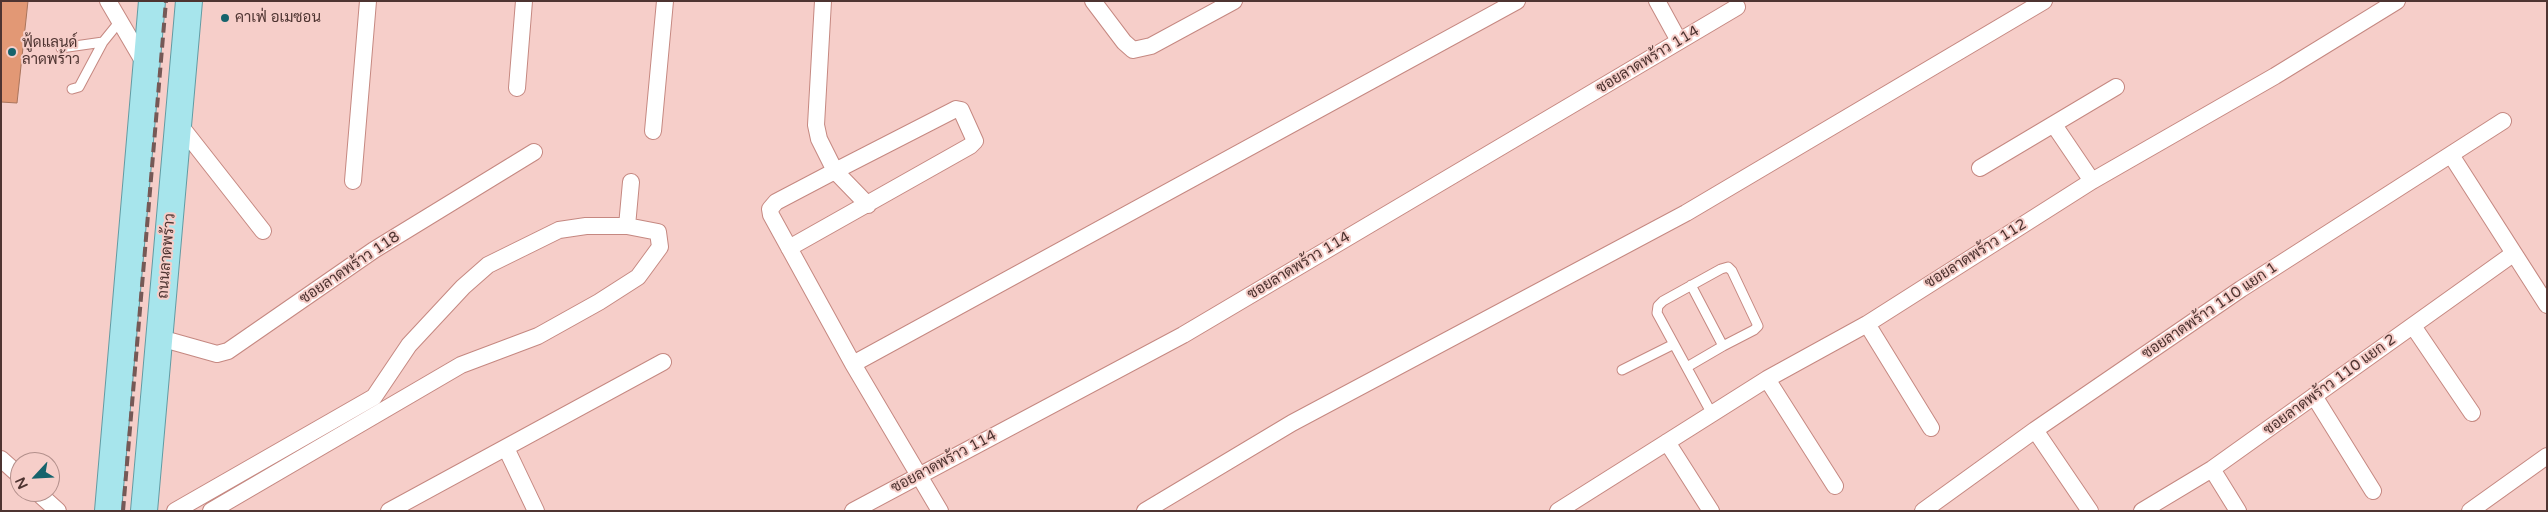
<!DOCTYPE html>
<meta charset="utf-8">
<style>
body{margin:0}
#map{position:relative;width:2548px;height:512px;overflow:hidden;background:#f6cec9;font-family:"Varela Round",sans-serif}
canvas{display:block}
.frame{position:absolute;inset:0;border:2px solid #4e3431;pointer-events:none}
.north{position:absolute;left:10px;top:452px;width:50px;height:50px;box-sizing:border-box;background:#f6cec9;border:1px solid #b3908c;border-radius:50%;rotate:245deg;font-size:14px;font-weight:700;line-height:20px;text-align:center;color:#4e3431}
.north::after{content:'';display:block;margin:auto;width:18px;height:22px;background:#16636c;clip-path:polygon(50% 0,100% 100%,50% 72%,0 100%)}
</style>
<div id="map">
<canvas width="2548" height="512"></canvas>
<div class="frame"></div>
<div class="north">N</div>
</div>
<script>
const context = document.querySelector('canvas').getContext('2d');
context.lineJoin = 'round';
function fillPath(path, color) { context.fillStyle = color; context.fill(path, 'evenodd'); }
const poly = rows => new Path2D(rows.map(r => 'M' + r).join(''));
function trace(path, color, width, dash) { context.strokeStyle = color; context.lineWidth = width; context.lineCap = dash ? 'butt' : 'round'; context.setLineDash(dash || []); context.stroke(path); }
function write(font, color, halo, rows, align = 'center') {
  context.font = font + ' "Varela Round",Sarabun,sans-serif'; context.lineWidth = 4; context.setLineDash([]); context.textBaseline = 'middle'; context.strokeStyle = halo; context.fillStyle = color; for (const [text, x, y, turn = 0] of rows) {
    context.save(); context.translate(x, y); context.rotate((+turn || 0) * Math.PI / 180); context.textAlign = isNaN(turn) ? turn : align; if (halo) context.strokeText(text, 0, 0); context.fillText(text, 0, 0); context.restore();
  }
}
const building = poly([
 [1,1,28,1,17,103,1,102,1,1]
]);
fillPath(building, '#e29875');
trace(building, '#a9745b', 1);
const service = poly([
 [61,48,103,42],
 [72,89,79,87,103,42,120,21],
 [1687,367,1723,346,1691,285],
 [1622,370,1674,344],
 [1712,414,1657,313,1658,306,1663,301,1721,269,1728,267,1732,271,1758,326,1754,330,1723,346]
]);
const minor = poly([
 [108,1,146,66],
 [823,1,816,125,819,139,835,171,868,205],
 [1093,1,1124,42,1133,50,1151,46,1234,1],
 [1657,1,1679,41],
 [517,88,524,1],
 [179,124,263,231],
 [2054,125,2092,181],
 [653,131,665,1],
 [2451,155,2547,305],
 [1980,168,2116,87],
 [353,181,368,1],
 [627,226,631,182],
 [789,248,970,146,975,141,961,110,956,109,835,171,776,202,770,209,771,215,853,364,940,511],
 [1867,324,1931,428],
 [2413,326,2472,413],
 [160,338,217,354,228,351,374,250,534,152],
 [853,364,1517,1],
 [1767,379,1835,486],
 [2314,396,2373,491],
 [2035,430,2090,511],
 [1667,442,1711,511],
 [506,448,536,511],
 [1,459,20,476],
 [2212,469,2238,511],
 [37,492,58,511],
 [175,511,374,397,409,345,463,287,488,265,559,230,586,226,627,226,658,232,660,247,638,277,599,302,538,336,461,365,211,511],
 [389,511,663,362],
 [853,511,1183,335,1737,7],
 [1145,511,1292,423,1686,213,2044,1],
 [1558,511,1767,379,1867,324,2092,181,2275,76,2397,1],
 [1923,511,2035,430,2241,289,2503,121],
 [2142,511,2212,469,2513,254],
 [2470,511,2547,456]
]);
const primary = poly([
 [108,511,152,1],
 [144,511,189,1]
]);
trace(service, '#c58881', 11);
trace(minor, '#c58881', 18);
trace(primary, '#629ba3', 28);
trace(service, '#fff', 9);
trace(minor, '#fff', 16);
trace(primary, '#a7e5ec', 26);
trace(poly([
 [123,511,166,1]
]), '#765956', 4, [10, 5]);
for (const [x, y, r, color] of [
 [225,18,5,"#16636c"],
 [12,52,5,"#16636c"]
]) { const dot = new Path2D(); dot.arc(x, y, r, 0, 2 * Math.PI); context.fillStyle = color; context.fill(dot); trace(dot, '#f6cec9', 2); }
write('15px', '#4e3431', '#f6cec9', [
 ["คาเฟ่ อเมซอน",235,18],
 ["ฟู้ดแลนด์",22,43],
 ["ลาดพร้าว",22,60]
], 'left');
write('15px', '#4e3431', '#f6cec9', [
 ["ซอยลาดพร้าว 114",1648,60,-31],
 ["ซอยลาดพร้าว 112",1976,254,-32],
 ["ถนนลาดพร้าว",167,256,-85],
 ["ซอยลาดพร้าว 114",1299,266,-31],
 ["ซอยลาดพร้าว 118",350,268,-34],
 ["ซอยลาดพร้าว 110 แยก 1",2210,311,-34],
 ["ซอยลาดพร้าว 110 แยก 2",2330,385,-36],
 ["ซอยลาดพร้าว 114",944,462,-28]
]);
</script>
